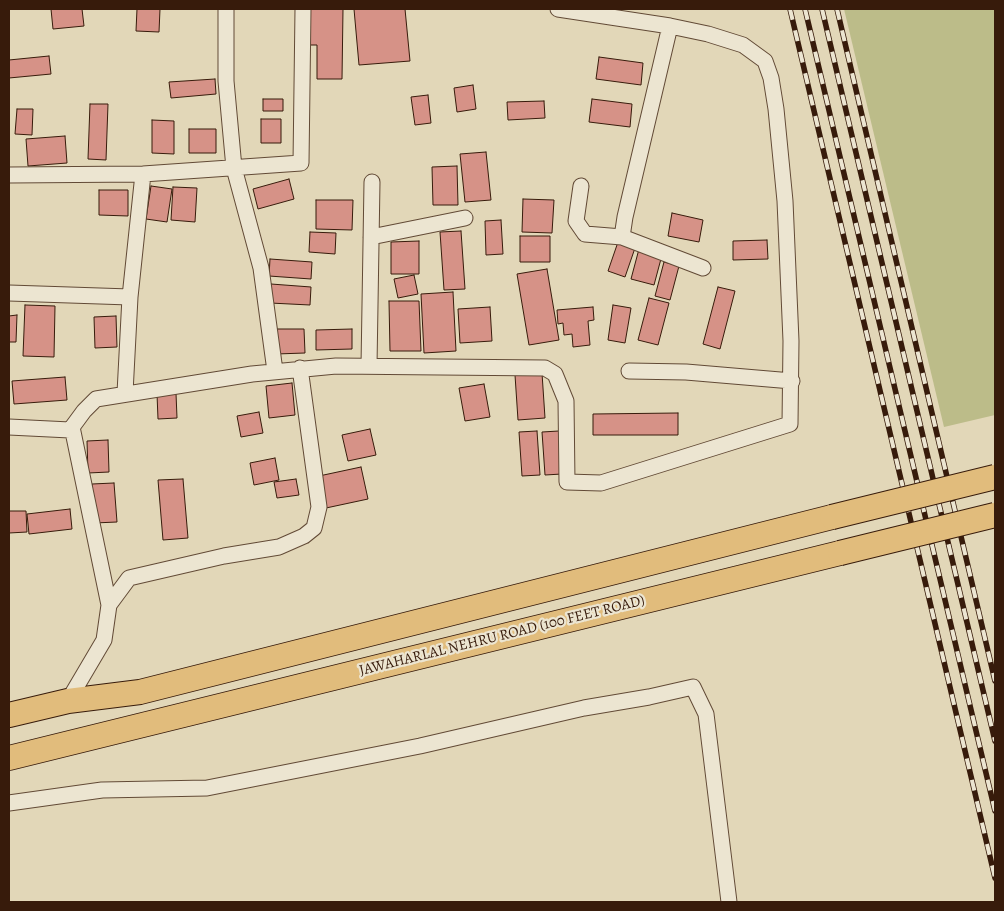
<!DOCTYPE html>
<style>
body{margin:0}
#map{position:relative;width:1004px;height:911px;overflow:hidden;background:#e2d7b8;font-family:Alegreya,serif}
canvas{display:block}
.frame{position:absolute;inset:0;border:10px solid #371b0b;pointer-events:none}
</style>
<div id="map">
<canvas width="1004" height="911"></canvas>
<div class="frame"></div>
</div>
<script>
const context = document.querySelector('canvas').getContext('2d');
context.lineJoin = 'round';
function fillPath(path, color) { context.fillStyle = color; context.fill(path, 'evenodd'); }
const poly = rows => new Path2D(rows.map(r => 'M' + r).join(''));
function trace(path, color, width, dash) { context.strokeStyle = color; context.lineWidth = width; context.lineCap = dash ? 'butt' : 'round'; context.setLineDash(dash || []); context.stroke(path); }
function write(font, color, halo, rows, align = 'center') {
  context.font = font + ' Alegreya,serif'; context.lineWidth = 4.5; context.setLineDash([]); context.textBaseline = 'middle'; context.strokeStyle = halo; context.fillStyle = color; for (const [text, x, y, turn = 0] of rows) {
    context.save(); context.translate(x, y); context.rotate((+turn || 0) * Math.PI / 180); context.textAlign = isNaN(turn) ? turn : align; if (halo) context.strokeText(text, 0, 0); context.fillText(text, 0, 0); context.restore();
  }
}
fillPath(poly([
 [844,9,995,9,995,415,944,427]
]), '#bcbc89');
const building = poly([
 [51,9,82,9,84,26,53,29,51,9],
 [137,9,160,9,159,32,136,31,137,9],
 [310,9,343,9,342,79,317,79,317,45,309,45,310,9],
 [354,9,405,9,410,61,359,65,354,9],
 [49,56,51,74,9,78,9,60,49,56],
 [599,57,643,63,641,85,596,79,599,57],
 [215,79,216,94,171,98,169,82,215,79],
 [473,85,476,109,457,112,454,88,473,85],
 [428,95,431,123,415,125,411,97,428,95],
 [263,99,283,99,283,111,263,111,263,99],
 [592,99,632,104,630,127,589,122,592,99],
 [544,101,545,118,508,120,507,102,544,101],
 [90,104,108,104,106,160,88,159,90,104],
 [17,109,33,109,32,135,15,134,17,109],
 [261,119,281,119,281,143,261,143,261,119],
 [152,120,174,121,174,154,152,153,152,120],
 [189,129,216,129,216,153,189,153,189,129],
 [65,136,67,163,28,166,26,139,65,136],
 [486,152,491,200,465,202,460,154,486,152],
 [457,166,458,205,433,205,432,167,457,166],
 [289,179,294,199,258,209,253,189,289,179],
 [151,186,172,189,167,222,146,219,151,186],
 [173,187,197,188,195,222,171,220,173,187],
 [99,190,128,190,128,216,99,215,99,190],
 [523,199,554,200,552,233,522,232,523,199],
 [316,200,353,200,352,230,316,229,316,200],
 [672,213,703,220,699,242,668,236,672,213],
 [501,220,503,254,486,255,485,221,501,220],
 [461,231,465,289,444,290,440,232,461,231],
 [310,232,336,233,335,254,309,252,310,232],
 [520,236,550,236,550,262,520,262,520,236],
 [767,240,768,259,733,260,733,241,767,240],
 [419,241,419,274,391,274,391,242,419,241],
 [618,242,635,248,625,277,608,271,618,242],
 [639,249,662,255,654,285,631,279,639,249],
 [270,259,312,262,311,279,269,276,270,259],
 [664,262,679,266,670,300,655,296,664,262],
 [547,269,559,340,529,345,517,274,547,269],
 [414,275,418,294,398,298,394,279,414,275],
 [271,284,311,287,310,305,270,303,271,284],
 [718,287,735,291,720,349,703,344,718,287],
 [453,292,456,351,424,353,421,294,453,292],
 [649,298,669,303,658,345,638,340,649,298],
 [389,301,419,301,421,351,390,351,389,301],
 [25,305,55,306,54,357,23,356,25,305],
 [613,305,631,308,625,343,608,340,613,305],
 [490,307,492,341,460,343,458,309,490,307],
 [593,307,594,320,588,321,590,345,573,347,572,334,564,335,563,323,558,324,557,310,593,307],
 [17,315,16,342,9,342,9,316,17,315],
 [116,316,117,347,95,348,94,317,116,316],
 [275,329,304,329,305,353,276,354,275,329],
 [352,329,352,349,316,350,316,330,352,329],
 [542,373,545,418,518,420,515,375,542,373],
 [65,377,67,400,14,404,12,381,65,377],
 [292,383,295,415,269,418,266,386,292,383],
 [484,384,490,417,465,421,459,388,484,384],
 [176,393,177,418,158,419,157,394,176,393],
 [259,412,263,433,241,437,237,416,259,412],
 [678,413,678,435,593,435,593,414,678,413],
 [370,429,376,455,348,461,342,435,370,429],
 [537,431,540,475,522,476,519,432,537,431],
 [559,431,562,474,545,475,542,432,559,431],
 [108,440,109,472,88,473,87,441,108,440],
 [275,458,279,480,254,485,250,463,275,458],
 [361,467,368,499,326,508,319,476,361,467],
 [183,479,188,538,163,540,158,480,183,479],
 [296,479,299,495,277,498,274,482,296,479],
 [114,483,117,522,94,523,92,484,114,483],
 [70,509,72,529,29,534,27,514,70,509],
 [9,511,26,511,27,532,9,533,9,511]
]);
fillPath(building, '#d69287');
trace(building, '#371b0b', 1);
const street = poly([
 [226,9,226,81,234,168,261,268,275,371],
 [670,26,625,217,622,237,703,268],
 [9,175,143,174,301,163,303,9],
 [581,186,576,221,585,234,622,237],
 [371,237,465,218],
 [9,293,130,297],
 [369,366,372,182],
 [629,371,686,372,792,381],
 [125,393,130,297,143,174],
 [9,427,70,430,84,411,96,399,252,374,336,366,545,368,555,374,566,401,567,482,601,483,790,424,791,341,785,201,776,109,771,78,765,61,743,45,708,34,670,26,558,9],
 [72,427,109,605],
 [68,701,104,640,109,605,129,578,224,556,279,547,304,536,314,528,319,507,300,368],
 [9,803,102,790,207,788,420,746,584,708,649,697,693,687,706,714,729,902]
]);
const primary = poly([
 [9,715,68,701,140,692,832,517],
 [9,758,840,553]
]);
trace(street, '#624a36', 17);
trace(primary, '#371b0b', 26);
trace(street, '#ece5d1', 15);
trace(primary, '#e1bc7c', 24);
const rail = poly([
 [790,9,995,878],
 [805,9,995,811],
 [822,9,995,741],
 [837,9,995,681]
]);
trace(rail, '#371b0b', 5.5);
trace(rail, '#ece5d1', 4, [11]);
const primaryBridge = poly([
 [832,517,995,477],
 [840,553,995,515]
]);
trace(primaryBridge, '#371b0b', 26, []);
trace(primaryBridge, '#e1bc7c', 24);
write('15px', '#371b0b', '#ece5d1', [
 ["JAWAHARLAL NEHRU ROAD (100 FEET ROAD)",502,636,-14]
]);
</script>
